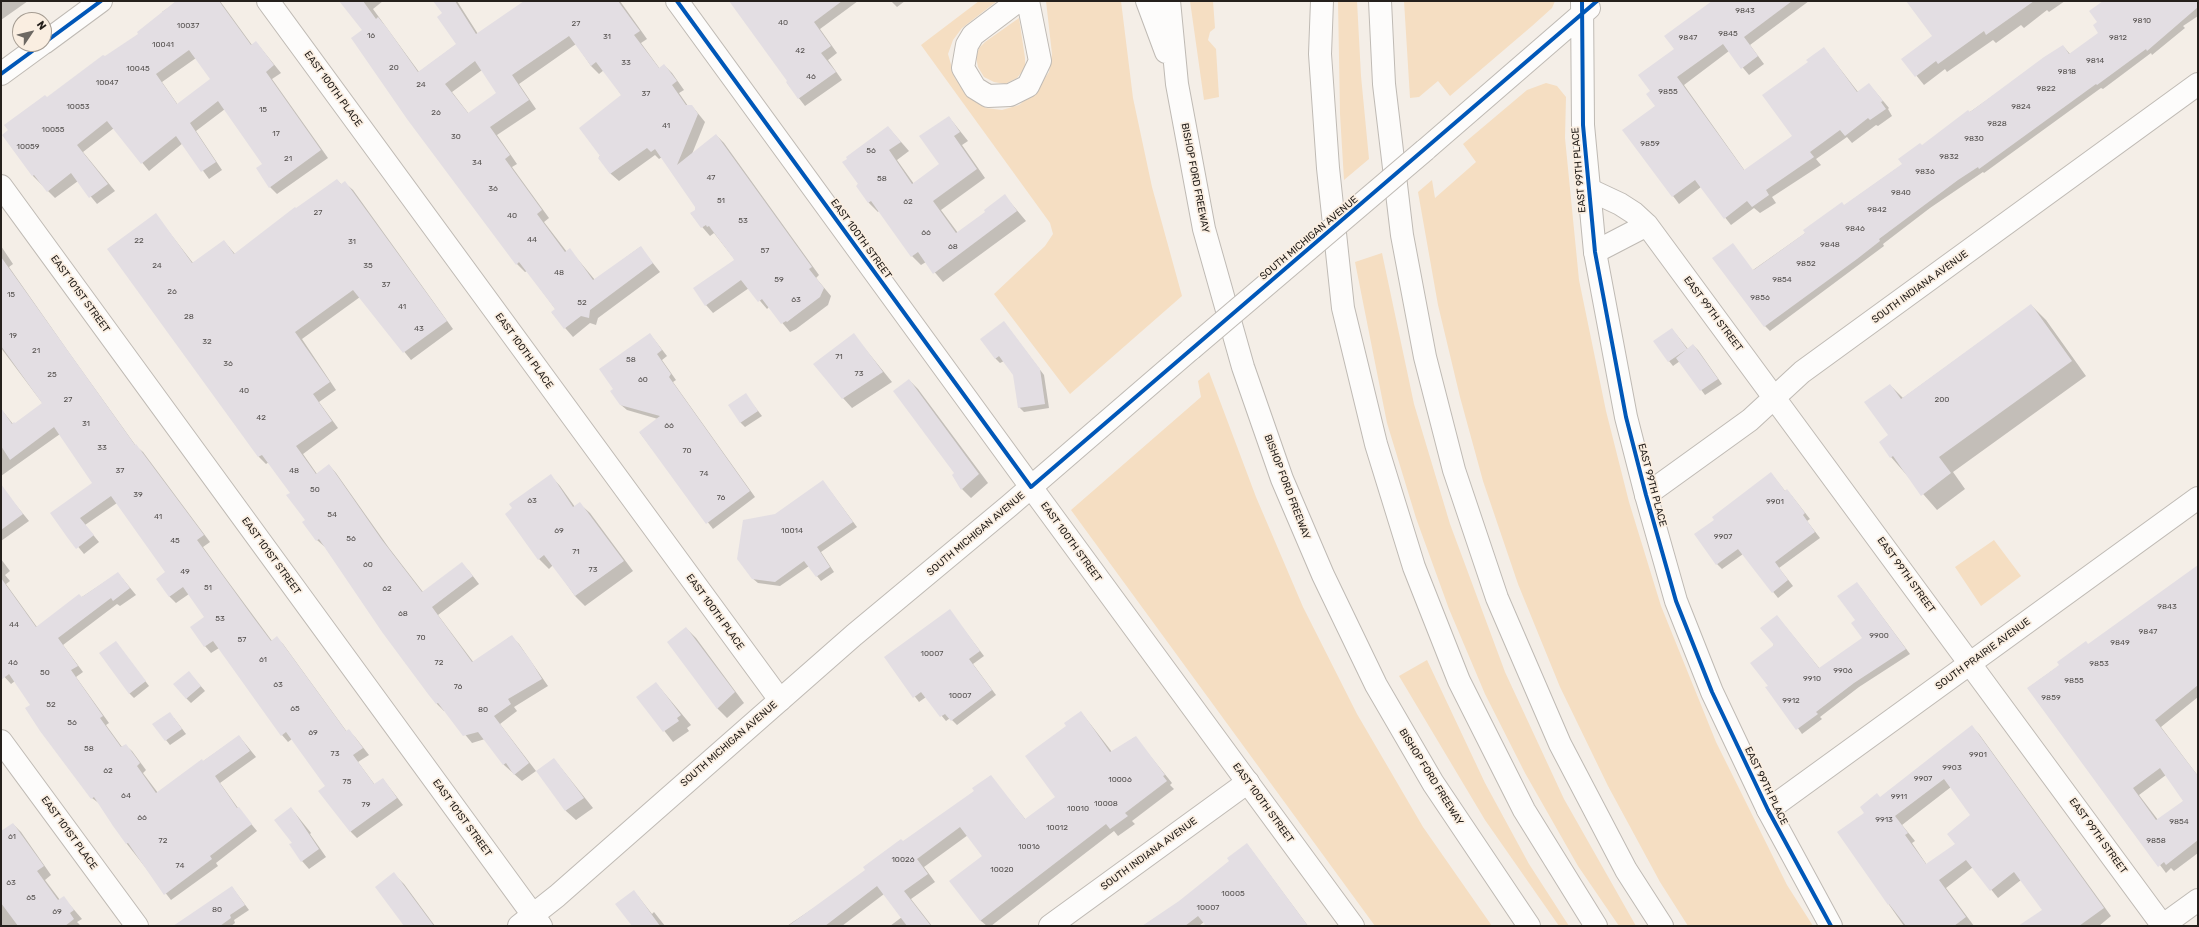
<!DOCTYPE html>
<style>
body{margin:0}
#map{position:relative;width:2199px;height:927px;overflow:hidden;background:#f4eee7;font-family:Rubik,sans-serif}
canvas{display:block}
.frame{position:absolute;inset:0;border:2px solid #25201c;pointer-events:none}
.north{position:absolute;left:12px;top:12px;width:40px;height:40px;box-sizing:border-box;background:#faeee1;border:1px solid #a59c92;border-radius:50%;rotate:55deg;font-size:11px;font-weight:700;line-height:16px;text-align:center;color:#25201c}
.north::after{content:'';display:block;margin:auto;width:14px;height:18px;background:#6d6863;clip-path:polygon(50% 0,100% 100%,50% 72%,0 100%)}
</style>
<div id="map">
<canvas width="2199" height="927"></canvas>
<div class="frame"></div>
<div class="north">N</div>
</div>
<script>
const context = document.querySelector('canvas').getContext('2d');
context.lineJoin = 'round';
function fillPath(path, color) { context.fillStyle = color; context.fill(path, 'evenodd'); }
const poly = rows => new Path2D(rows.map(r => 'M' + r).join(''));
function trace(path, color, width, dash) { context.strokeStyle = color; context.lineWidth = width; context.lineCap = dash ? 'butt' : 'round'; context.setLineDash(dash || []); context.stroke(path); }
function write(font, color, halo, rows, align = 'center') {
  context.font = font + ' Rubik,sans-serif'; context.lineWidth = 3.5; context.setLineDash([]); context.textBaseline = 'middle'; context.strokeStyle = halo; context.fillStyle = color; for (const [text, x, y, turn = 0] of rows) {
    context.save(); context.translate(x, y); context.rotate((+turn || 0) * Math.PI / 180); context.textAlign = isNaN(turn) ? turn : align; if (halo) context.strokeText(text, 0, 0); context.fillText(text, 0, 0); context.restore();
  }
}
fillPath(poly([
 [979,1,997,1,962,28,953,40,948,54,955,78,969,98,986,108,1002,110,1019,105,1034,93,1049,72,1052,54,1046,1,1121,1,1133,98,1152,187,1182,296,1070,394,994,294,1045,246,1053,234,1050,223,921,45],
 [1190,1,1213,1,1215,28,1210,32,1208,40,1216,49,1219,97,1204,100],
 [1338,1,1357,1,1361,76,1369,159,1344,180,1340,114],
 [1404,1,1555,1,1552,8,1532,26,1450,96,1438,81,1419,97,1410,98],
 [1019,18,1025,58,1025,68,1017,78,1005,84,994,82,984,77,978,67,976,57,979,48,985,42],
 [1546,83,1557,86,1566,97,1565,138,1579,280,1606,411,1629,502,1661,606,1716,742,1787,885,1813,926,1688,926,1660,882,1608,786,1560,687,1518,584,1483,481,1460,397,1438,305,1418,192,1432,180,1435,198,1476,162,1463,144,1527,90],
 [1382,253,1414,404,1450,524,1505,672,1564,799,1636,926,1619,926,1578,866,1525,773,1485,694,1449,609,1416,518,1387,423,1355,262],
 [1209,372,1256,497,1303,607,1357,714,1423,827,1492,926,1375,926,1071,510,1201,397,1198,381],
 [1994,540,2021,576,1981,606,1955,567],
 [1427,660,1485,783,1529,864,1569,926,1559,926,1485,820,1399,676]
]), '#f5dec2');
fillPath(poly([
 [1,1,28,1,1,20],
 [178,1,220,1,252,45,256,42,281,73,272,79,328,158,277,194,270,187,264,164,225,109,196,131,222,170,209,179,183,143,149,171,114,128,83,152,115,191,97,204,78,181,55,198,33,176,47,98,139,34,164,14,162,12],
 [196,58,211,79,178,105,162,82],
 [340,1,383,1,373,9,419,72,457,44,443,13,435,1,457,1,478,34,527,1,620,1,647,39,641,43,660,69,664,65,672,73,684,90,679,93,688,106,692,106,705,122,692,154,716,135,724,143,819,275,816,278,831,296,828,305,796,329,790,332,769,307,767,309,749,288,713,313,706,305,735,260,714,233,710,236,691,214,696,210,696,206,662,157,659,159,655,155,619,181,611,174,599,158,622,96,604,70,599,74,591,66,576,44,519,84,536,109,497,135,517,164,512,167,549,218,544,222,567,252,570,250,595,280,640,247,660,272,598,318,596,325,590,323,573,337,552,313,556,310,527,271,525,272,517,264,363,30],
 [482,70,497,93,469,114,452,92],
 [742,1,858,1,820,29,837,53,828,60,842,80,805,106,787,83,789,82],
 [891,1,905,1,897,7],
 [1715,1,1809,1,1750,45,1764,64,1749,75,1729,51,1684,85,1745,171,1793,136,1810,62,1824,48,1858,92,1869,84,1889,108,1888,109,1892,116,1878,126,1876,125,1852,143,1847,137,1816,159,1821,165,1772,197,1776,203,1760,213,1754,208,1731,225,1701,187,1679,204,1624,130,1656,106,1652,91,1675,49],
 [1908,1,2065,1,2049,12,2047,10,2024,28,2021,25,1996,43,1993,40,1947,72,1945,69,1924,85,1903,59,1933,36],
 [2104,1,2198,1,2198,16,2183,26,2185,28,2152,55,2151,53,2103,89,2101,88,1984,173,1983,172,1930,208,1883,244,1884,246,1770,331,1765,326,1753,270,1903,164,1922,146,2063,46,2070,54,2100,33,2098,22],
 [949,117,968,141,962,145,985,178,941,210,958,233,987,212,1005,196,1026,221,943,282,926,262,921,265,912,256,879,211,878,212,869,203,857,186,888,127,909,151,897,160,914,184,941,164],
 [337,180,342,185,345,183,353,190,453,329,411,360,360,297,302,339,336,390,319,402,338,428,303,454,317,474,329,465,336,473,389,548,423,592,462,564,469,571,479,584,438,615,474,663,511,636,519,644,548,686,514,707,517,711,500,724,536,771,522,781,504,765,485,739,472,743,445,710,444,711,437,704,383,631,325,547,317,540,291,493,269,462,266,464,259,457,108,249,156,215,193,263,224,241,235,254],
 [1,246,13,264,9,267,70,354,136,446,143,452,210,542,203,547,224,576,272,641,277,638,283,644,347,732,349,731,355,737,369,755,358,762,375,785,383,779,403,805,357,838,351,832,326,786,292,739,288,742,282,735,219,648,211,653,205,646,206,617,189,594,176,603,169,596,167,573,117,503,85,525,99,542,84,554,51,513,94,484,60,434,1,476,1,409,13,424,15,425,43,404,1,348],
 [2031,305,2046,320,2086,376,1953,472,1965,489,1937,510,1891,457,1890,385,1903,398],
 [1004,322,1044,375,1049,408,1024,412,1019,407,1014,375,1004,361,1000,363,995,358],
 [1672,329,1688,349,1693,345,1698,350,1722,384,1705,395,1680,361,1673,366,1669,361],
 [650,334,667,356,662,360,676,380,673,382,755,497,713,529,640,433,658,419,627,410,621,405],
 [854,335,892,382,852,408,843,398],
 [909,380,918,389,988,483,971,498,962,489,953,475,955,473],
 [745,394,762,416,745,427,740,422],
 [1771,473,1785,491,1787,490,1792,496,1810,519,1807,521,1820,538,1779,568,1793,586,1778,598,1743,554,1722,569,1717,564,1715,521],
 [551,476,560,486,575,507,580,504,590,513,633,571,585,606,575,596,553,565,549,569,539,559],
 [823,481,857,527,821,552,834,572,821,581,809,566,780,586,758,583,752,578,775,515],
 [11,499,29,521,1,541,1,506],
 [1,559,10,571,5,575,10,581,6,584,37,627,118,573,136,595,120,606,117,604,63,645,83,672,76,677,109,723,106,725,122,747,125,745,132,751,146,770,143,773,158,793,239,736,256,757,220,783,238,808,257,831,216,863,218,866,171,900,127,844,100,804,92,798,15,681,11,684,1,673],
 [2198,566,2198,697,2161,727,2198,776,2198,853,2174,871,2171,868,2166,873,2028,688],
 [2166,775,2184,801,2158,820,2139,795],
 [1861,588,1910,654,1859,687,1820,717,1822,719,1802,734,1769,686,1777,616,1820,669,1864,638,1856,620],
 [950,611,984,656,973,664,996,695,957,725,950,718,946,721,926,697,919,702,885,657],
 [686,628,696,638,744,703,727,718,717,708],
 [116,642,149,686,134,698,129,693],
 [193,677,205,691,191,703,186,698],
 [656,683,691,725,687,728,689,731,673,742,638,697],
 [1081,712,1112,752,1135,737,1172,783,1170,785,1174,789,1132,821,1135,824,1118,836,1114,831,991,926,987,926,981,921,951,881,983,857,968,835,924,867,935,882,911,899,932,926,890,926,902,917,884,894,842,926,787,926,833,895,975,791,990,776,1026,820,1056,797,1068,727],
 [174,718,186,734,170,745,166,740],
 [1972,727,1979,734,2111,916,2099,926,2020,926,2043,910,2021,880,1998,898,1973,867,1946,888,1974,926,1904,926,1838,832,1866,813,1880,798],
 [1951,787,1972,816,1956,844,1927,865,1912,843,1915,841,1902,825],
 [554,759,593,808,576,820,566,811,538,771],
 [291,808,311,833,310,834,326,857,309,869,302,861,293,843],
 [13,824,21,832,51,875,45,880,60,900,64,898,82,919,77,922,81,926,1,926,1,833],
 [1247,844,1308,926,1207,926,1204,922,1199,926,1143,926,1179,902,1230,861],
 [394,874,404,884,435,926,404,926],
 [232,887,249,910,234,920,235,923,231,926,193,926],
 [638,896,652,914,654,912,665,926,633,926]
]), '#0003');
fillPath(poly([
 [176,1,219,1,251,45,256,41,274,65,266,72,321,150,269,188,256,168,262,164,218,101,190,123,216,162,201,172,176,136,141,164,107,121,77,145,108,184,89,198,71,173,47,192,34,175,32,176,2,135,8,130,4,125,45,95,47,97,103,55,105,56,138,34,137,32],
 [189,50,210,79,177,104,156,74],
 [339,1,363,1,376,19,378,17,387,28,418,72,456,44,437,17,442,13,433,1,455,1,476,34,524,1,618,1,640,31,634,35,659,68,664,64,677,81,672,85,686,105,692,105,698,114,677,165,716,134,812,267,809,269,824,288,820,297,787,322,786,321,781,324,762,299,758,302,741,280,705,306,693,288,734,260,733,258,709,226,707,227,706,225,701,228,690,213,695,210,695,207,655,149,651,152,647,148,610,174,598,158,600,156,579,128,621,95,596,62,591,66,569,36,512,75,529,100,490,127,510,155,505,159,542,210,537,214,565,252,570,248,593,280,641,246,653,263,590,310,589,318,581,316,564,329,551,312,555,309,519,262,516,265,407,119,351,38,362,30],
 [475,61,496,93,468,113,445,84],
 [729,1,842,1,814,22,831,46,821,53,836,72,798,99,786,82,787,81],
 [1712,1,1792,1,1744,37,1758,56,1741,69,1723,44,1677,77,1744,170,1792,136,1762,95,1808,62,1806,60,1824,47,1857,92,1869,83,1883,101,1881,102,1886,109,1870,120,1868,118,1845,136,1840,130,1810,152,1814,157,1766,190,1769,195,1752,207,1747,201,1724,219,1695,180,1672,197,1622,130,1655,106,1646,94,1650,91,1638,75,1674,49,1664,36],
 [1906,1,2034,1,1986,35,1984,31,1938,64,1936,61,1915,77,1901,59,1932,36],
 [2103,1,2198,1,2198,7,2147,51,2146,49,2097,85,2096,84,1979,169,1978,167,1958,180,1879,239,1880,241,1857,259,1764,327,1712,258,1733,243,1753,270,1755,269,1805,233,1803,230,1842,202,1844,205,1902,164,1898,159,1920,143,1922,145,1968,110,1970,112,2044,57,2063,45,2069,54,2098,33,2093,25,2097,22,2089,11],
 [949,116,960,132,954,136,977,169,933,201,956,233,985,212,984,210,1005,194,1017,211,933,274,918,252,911,257,871,201,868,203,856,186,858,184,842,162,847,159,846,157,888,126,901,142,889,150,912,184,939,164,919,136],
 [337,179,341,184,345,181,447,321,403,353,353,290,295,332,330,382,313,394,332,421,296,446,316,474,329,464,382,540,422,592,462,562,473,576,432,607,472,662,512,635,531,661,542,679,508,699,511,704,494,716,529,763,514,775,506,763,503,765,478,732,463,736,438,703,436,704,428,694,382,632,319,539,316,541,302,522,305,520,286,495,290,493,262,455,258,457,107,249,156,213,192,263,224,240,234,254,295,207,296,208],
 [1,257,135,445,136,444,204,535,197,540,253,617,271,641,277,636,346,731,349,729,363,748,353,755,374,784,383,778,397,798,350,832,318,791,325,786,286,732,281,736,213,641,204,647,190,627,204,617,183,587,169,597,156,579,165,572,111,496,80,518,94,535,76,549,67,537,50,513,92,483,54,427,10,460,1,446,1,408,12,424,14,422,15,423,42,403,1,346],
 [2031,304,2072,361,1939,457,1951,473,1921,496,1893,456,1890,458,1879,442,1888,435,1864,402,1890,384,1901,399],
 [1004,321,1040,369,1045,404,1018,408,1013,375,999,356,995,359,980,339],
 [1672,328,1687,349,1668,362,1653,341],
 [650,333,662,350,657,354,671,374,669,377,750,491,706,524,639,432,660,416,620,405,610,391,613,389,599,369],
 [854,333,883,372,842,399,813,364],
 [1693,344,1718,379,1700,391,1676,358],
 [909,379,979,474,961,490,952,475,954,473,893,391],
 [746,393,758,411,740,423,728,405],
 [1771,472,1785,491,1787,489,1805,513,1803,515,1815,532,1775,562,1788,580,1772,593,1738,549,1716,565,1694,534,1714,520,1712,517],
 [551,474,573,507,580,502,624,561,575,596,544,555,538,560,505,514,512,508,509,504],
 [823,480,853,522,817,547,830,567,816,577,804,561,775,582,752,579,737,559,743,520,775,514],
 [1,484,23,514,1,530],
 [2198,565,2198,685,2155,720,2198,776,2198,840,2166,865,2164,862,2158,867,2027,688,2051,671,2059,665,2057,662,2086,641,2088,644],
 [2160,768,2183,801,2156,820,2133,788],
 [118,572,130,588,113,601,111,598,58,638,78,666,71,670,103,716,100,718,121,747,126,744,140,763,137,766,156,793,202,759,203,761,239,735,250,751,215,776,237,808,239,807,252,824,210,856,212,859,164,895,128,843,126,844,113,826,94,797,91,799,40,731,25,708,30,705,9,674,1,680,1,578,36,627,79,594,82,597],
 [1857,582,1906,649,1854,683,1816,712,1818,714,1796,730,1765,687,1768,686,1750,663,1774,645,1760,628,1777,615,1819,668,1862,638,1851,623,1855,620,1837,596],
 [950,609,980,651,969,659,992,690,951,721,945,714,940,717,921,692,913,698,884,657],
 [686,627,735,692,717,709,667,642],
 [116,641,146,681,129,694,99,653],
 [189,671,201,686,186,699,173,684],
 [656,682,681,715,677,718,679,721,663,732,636,697],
 [1081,711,1110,752,1136,736,1165,775,1163,776,1167,781,1125,813,1128,816,1110,829,1106,824,980,921,949,881,982,856,960,827,917,859,928,874,904,891,931,926,907,926,877,886,825,926,788,926,865,870,863,867,901,839,903,841,974,791,972,788,991,775,1025,819,1055,797,1025,756,1066,726,1064,723],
 [170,712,182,729,165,741,152,724],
 [1972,725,2104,908,2079,926,2018,926,2042,910,2014,872,1990,891,1966,860,1939,880,1966,917,1954,926,1906,926,1889,904,1888,905,1837,832,1864,813,1860,807,1877,793,1880,797],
 [1944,779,1970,815,1947,834,1955,844,1926,864,1905,835,1908,833,1895,816],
 [554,758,584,798,565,811,536,771],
 [291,807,319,849,301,862,289,844,292,843,274,820],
 [13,823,44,866,37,871,58,900,64,896,74,910,70,913,74,919,65,926,18,926,1,903,1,831],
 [1247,843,1308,926,1206,926,1198,916,1185,926,1142,926,1179,901,1229,861,1227,858],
 [394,872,434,926,404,926,375,887],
 [232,886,245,905,230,915,231,918,220,926,173,926],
 [634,890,660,926,632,926,615,904]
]), '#e3dee3');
const street = poly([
 [268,1,780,700],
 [677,1,1031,487],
 [1018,1,973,35,967,45,963,68,975,88,988,96,1010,95,1028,86,1040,61,1028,1],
 [1,186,541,926],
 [1588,189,1620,204,1634,213,1647,225,2163,926],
 [1595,252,1647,225],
 [1646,495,1750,420,1802,372,2198,84],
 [1,741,137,926],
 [1768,810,2198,498],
 [1050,926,1248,782],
 [2162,926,2198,900]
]);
const secondary = poly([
 [1582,1,1583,125,1595,252,1626,417,1646,495,1676,601,1712,692,1768,810,1831,926],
 [44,43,101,1],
 [1,74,42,44],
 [1425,150,1589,8],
 [1031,487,1353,926],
 [519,926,557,896,854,635,1009,506,1191,349]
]);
const highway = poly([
 [1147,1,1166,52],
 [1169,1,1177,84,1204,229,1243,367,1282,479,1323,575,1376,685,1433,783,1529,926],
 [1322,1,1320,54,1328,168,1343,308,1376,444,1414,567,1459,681,1524,810,1596,926],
 [1380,1,1384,84,1402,235,1425,357,1454,470,1497,598,1560,744,1626,870,1662,926]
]);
trace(street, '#bfbab4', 24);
trace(secondary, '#bfbab4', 24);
trace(highway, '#bfbab4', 24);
trace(street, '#fdfcfb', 22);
trace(secondary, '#fdfcfb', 22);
trace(highway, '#fdfcfb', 22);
const secondaryBridge = poly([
 [1191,349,1425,150]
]);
trace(secondaryBridge, '#bfbab4', 24, []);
trace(secondaryBridge, '#fdfcfb', 22);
trace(poly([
 [677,1,1031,487,1597,1],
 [1582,1,1583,125,1595,252,1626,417,1646,495,1676,601,1712,692,1768,810,1831,926],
 [44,43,101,1],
 [1,74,42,44]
]), '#0057b8', 4);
write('8px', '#565250', null, [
 ["9843",1745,11],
 ["9810",2142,21],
 ["40",783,23],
 ["27",576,24],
 ["10037",188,26],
 ["9845",1728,34],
 ["16",371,36],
 ["31",607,37],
 ["9847",1688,38],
 ["9812",2118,38],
 ["10041",163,45],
 ["42",800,51],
 ["9814",2095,61],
 ["33",626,63],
 ["20",394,68],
 ["10045",138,69],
 ["9818",2067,72],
 ["46",811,77],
 ["10047",107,83],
 ["24",421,85],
 ["9822",2046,89],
 ["9855",1668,92],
 ["37",646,94],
 ["10053",78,107],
 ["9824",2021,107],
 ["15",263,110],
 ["26",436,113],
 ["9828",1997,124],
 ["41",666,126],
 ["10055",53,130],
 ["17",276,134],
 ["30",456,137],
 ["9830",1974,139],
 ["9859",1650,144],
 ["10059",28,147],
 ["56",871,151],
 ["9832",1949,157],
 ["21",288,159],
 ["34",477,163],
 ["9836",1925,172],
 ["47",711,178],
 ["58",882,179],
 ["36",493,189],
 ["9840",1901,193],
 ["51",721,201],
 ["62",908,202],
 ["9842",1877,210],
 ["27",318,213],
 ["40",512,216],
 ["53",743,221],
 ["9846",1855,229],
 ["66",926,233],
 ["44",532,240],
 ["22",139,241],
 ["31",352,242],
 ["9848",1830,245],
 ["68",953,247],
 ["57",765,251],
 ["9852",1806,264],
 ["24",157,266],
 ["35",368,266],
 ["48",559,273],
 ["59",779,280],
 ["9854",1782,280],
 ["37",386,285],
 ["26",172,292],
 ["15",11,295],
 ["9856",1760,298],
 ["63",796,300],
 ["52",582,303],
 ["41",402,307],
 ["28",189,317],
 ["43",419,329],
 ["19",13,336],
 ["32",207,342],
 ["21",36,351],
 ["71",839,357],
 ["58",631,360],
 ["36",228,364],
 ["73",859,374],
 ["25",52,375],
 ["60",643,380],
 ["40",244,391],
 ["27",68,400],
 ["200",1942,400],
 ["42",261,418],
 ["31",86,424],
 ["66",669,426],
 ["33",102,448],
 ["70",687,451],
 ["37",120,471],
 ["48",294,471],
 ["74",704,474],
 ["50",315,490],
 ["39",138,495],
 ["76",721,498],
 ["63",532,501],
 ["9901",1775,502],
 ["54",332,515],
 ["41",158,517],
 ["69",559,531],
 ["10014",792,531],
 ["9907",1723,537],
 ["56",351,539],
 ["45",175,541],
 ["71",576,552],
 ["60",368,565],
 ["73",593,570],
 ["49",185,572],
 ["51",208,588],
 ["62",387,589],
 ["9843",2167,607],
 ["68",403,614],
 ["53",220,619],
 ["44",14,625],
 ["9847",2148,632],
 ["9900",1879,636],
 ["70",421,638],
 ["57",242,640],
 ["9849",2120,643],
 ["10007",932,654],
 ["61",263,660],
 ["46",13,663],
 ["72",439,663],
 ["9853",2099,664],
 ["9906",1843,671],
 ["50",45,673],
 ["9910",1812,679],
 ["9855",2074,681],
 ["63",278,685],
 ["76",458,687],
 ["10007",960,696],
 ["9859",2051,698],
 ["9912",1791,701],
 ["52",51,705],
 ["65",295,709],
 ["80",483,710],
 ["56",72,723],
 ["69",313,733],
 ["58",89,749],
 ["73",335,754],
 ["9901",1978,755],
 ["9903",1952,768],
 ["62",108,771],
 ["9907",1923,779],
 ["10006",1120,780],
 ["75",347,782],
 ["64",126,796],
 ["9911",1899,797],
 ["10008",1106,804],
 ["79",366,805],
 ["10010",1078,809],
 ["66",142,818],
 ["9913",1884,820],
 ["9854",2179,822],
 ["10012",1057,828],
 ["61",12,837],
 ["72",163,841],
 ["9858",2156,841],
 ["10016",1029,847],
 ["10026",903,860],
 ["74",180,866],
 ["10020",1002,870],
 ["63",11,883],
 ["10005",1233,894],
 ["65",31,898],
 ["10007",1208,908],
 ["80",217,910],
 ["69",57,912]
]);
write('10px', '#25201c', '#faeee1', [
 ["EAST 100TH PLACE",333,89,54],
 ["EAST 99TH PLACE",1579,170,-95],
 ["BISHOP FORD FREEWAY",1195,178,79],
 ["SOUTH MICHIGAN AVENUE",1309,238,-40],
 ["EAST 100TH STREET",861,239,54],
 ["SOUTH INDIANA AVENUE",1920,287,-36],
 ["EAST 101ST STREET",80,294,54],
 ["EAST 99TH STREET",1713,314,53],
 ["EAST 100TH PLACE",524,351,54],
 ["EAST 99TH PLACE",1652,485,75],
 ["BISHOP FORD FREEWAY",1287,487,69],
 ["SOUTH MICHIGAN AVENUE",976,534,-40],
 ["EAST 100TH STREET",1071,542,54],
 ["EAST 101ST STREET",271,556,54],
 ["EAST 99TH STREET",1906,575,54],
 ["EAST 100TH PLACE",715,612,54],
 ["SOUTH PRAIRIE AVENUE",1983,654,-36],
 ["SOUTH MICHIGAN AVENUE",729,744,-41],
 ["BISHOP FORD FREEWAY",1431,777,58],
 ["EAST 99TH PLACE",1766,786,64],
 ["EAST 100TH STREET",1263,803,54],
 ["EAST 101ST STREET",462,818,54],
 ["EAST 101ST PLACE",69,833,54],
 ["EAST 99TH STREET",2098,836,54],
 ["SOUTH INDIANA AVENUE",1149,854,-36]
]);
</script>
